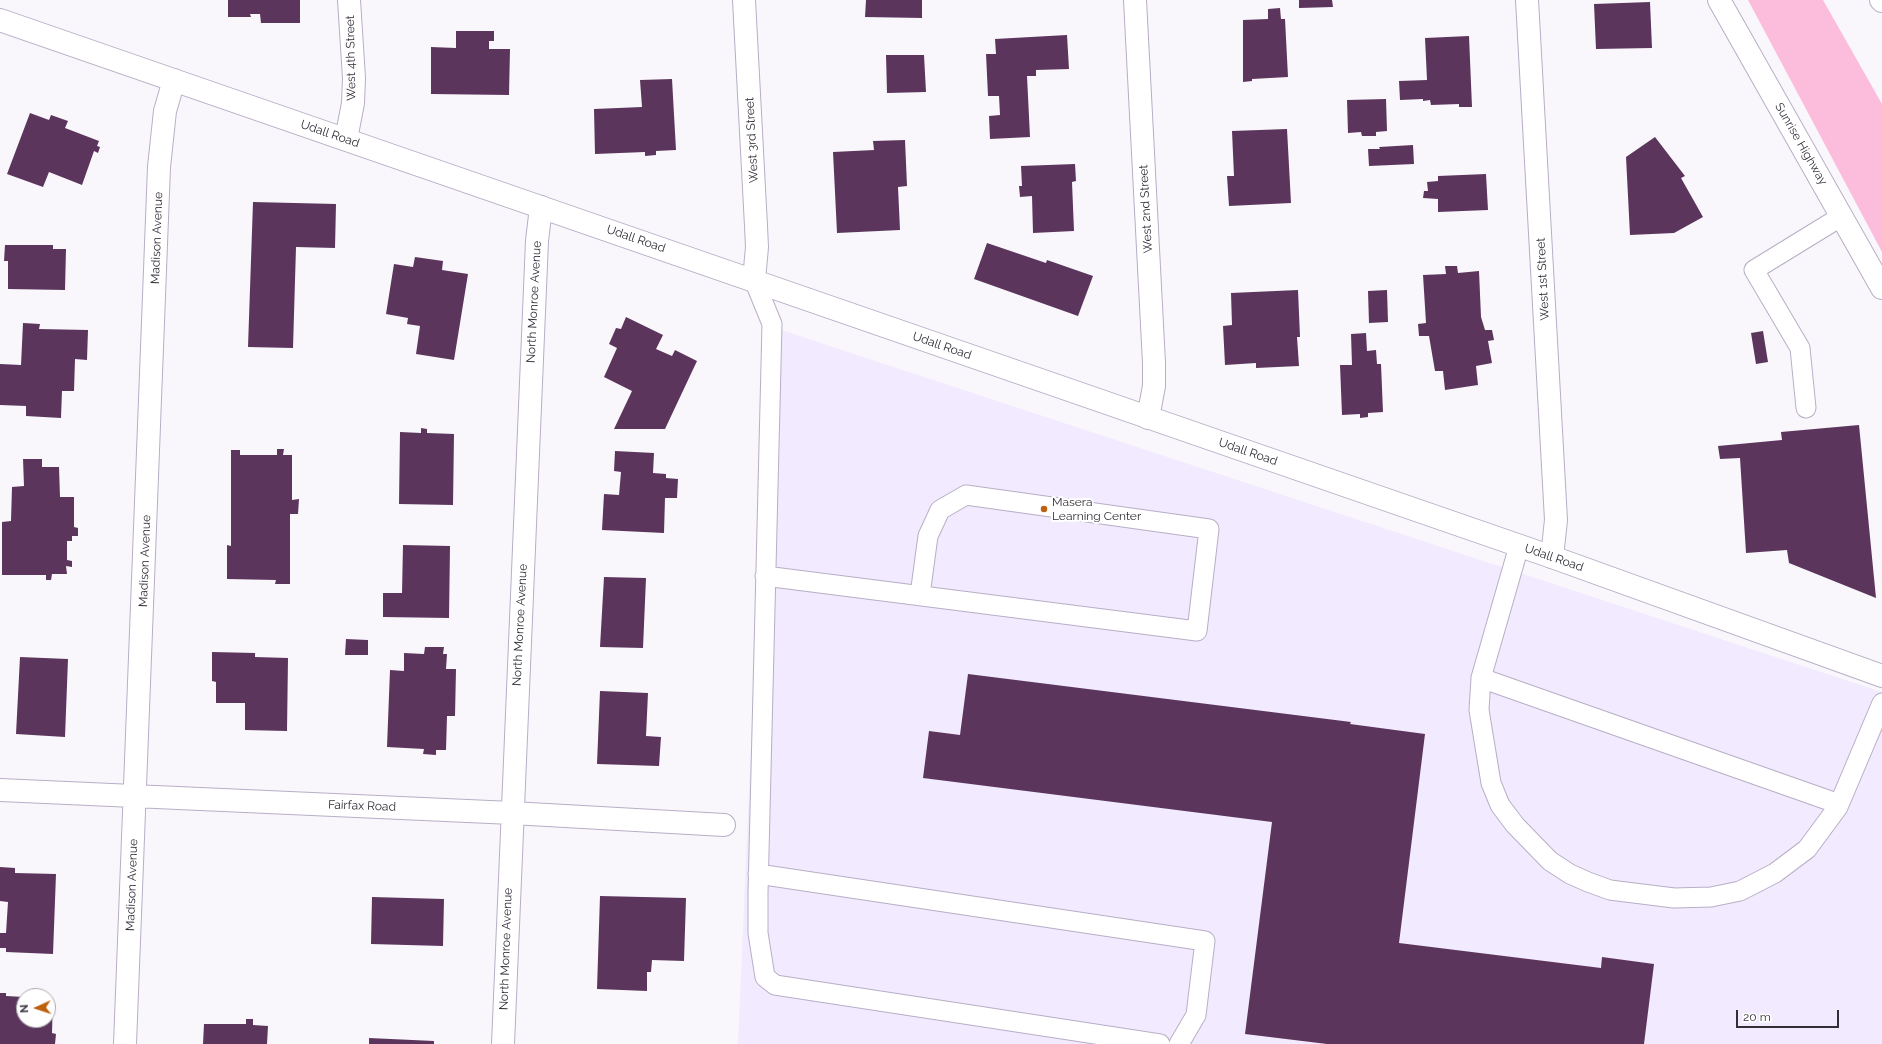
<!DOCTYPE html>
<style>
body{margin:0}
#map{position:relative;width:1882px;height:1044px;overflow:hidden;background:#f9f7fc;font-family:Raleway,sans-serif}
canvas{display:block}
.north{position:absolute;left:16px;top:988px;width:40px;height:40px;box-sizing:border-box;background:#fff;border:1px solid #adabaf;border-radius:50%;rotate:267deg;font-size:11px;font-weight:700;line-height:16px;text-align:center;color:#322e38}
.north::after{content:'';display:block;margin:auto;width:14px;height:18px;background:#bd610e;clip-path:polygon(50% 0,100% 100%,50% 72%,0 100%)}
.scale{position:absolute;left:1736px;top:1010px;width:103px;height:18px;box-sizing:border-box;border:2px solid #322e38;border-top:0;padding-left:5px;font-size:12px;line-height:14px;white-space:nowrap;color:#322e38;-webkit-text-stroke:3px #fff;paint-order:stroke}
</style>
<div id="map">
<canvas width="1882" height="1044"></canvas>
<div class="north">N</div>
<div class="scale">20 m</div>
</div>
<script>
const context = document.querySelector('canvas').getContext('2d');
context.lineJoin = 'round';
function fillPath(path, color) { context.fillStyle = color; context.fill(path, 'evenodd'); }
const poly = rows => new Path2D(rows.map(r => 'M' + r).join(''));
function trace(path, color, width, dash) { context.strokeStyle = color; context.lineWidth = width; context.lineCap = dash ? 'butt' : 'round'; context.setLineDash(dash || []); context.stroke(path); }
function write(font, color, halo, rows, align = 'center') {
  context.font = font + ' Raleway,sans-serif'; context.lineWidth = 4; context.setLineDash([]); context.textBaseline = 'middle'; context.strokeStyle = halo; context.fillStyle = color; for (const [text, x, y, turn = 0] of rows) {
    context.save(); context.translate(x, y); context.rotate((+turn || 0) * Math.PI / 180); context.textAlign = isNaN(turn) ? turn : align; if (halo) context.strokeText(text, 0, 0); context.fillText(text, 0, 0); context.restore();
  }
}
fillPath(poly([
 [769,326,1882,692,1882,1044,738,1044]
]), '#f2eafe');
fillPath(poly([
 [1748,0,1823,0,1882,104,1882,252]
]), '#fcbddc');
fillPath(poly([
 [228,0,300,0,300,23,261,23,260,14,250,14,251,17,228,17],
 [866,0,922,0,922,18,865,17],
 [1299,0,1332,0,1333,7,1299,8],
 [1650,2,1652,48,1596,49,1594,4],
 [1280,8,1281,19,1285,19,1288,77,1252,79,1252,81,1243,82,1243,20,1268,19,1268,9],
 [456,31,494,31,494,41,489,41,489,49,510,49,509,95,431,94,431,47,456,48],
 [1067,35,1069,69,1036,70,1036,76,1027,76,1030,137,990,139,989,116,1000,115,999,96,988,96,986,54,996,54,995,39],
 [1469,36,1472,107,1459,107,1459,104,1431,105,1430,100,1423,101,1423,99,1400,100,1399,81,1427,80,1425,38],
 [886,55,924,55,926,92,887,93],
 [672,79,676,150,656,151,656,155,645,156,645,152,595,154,594,109,642,107,640,80],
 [1386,99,1387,131,1376,132,1376,136,1362,136,1361,132,1348,133,1347,100],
 [30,113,49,120,51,115,68,121,65,128,99,141,97,146,100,147,98,153,94,151,82,185,49,172,43,187,7,174],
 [1287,129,1291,203,1229,206,1227,176,1234,176,1232,131],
 [1655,137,1685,176,1681,178,1703,217,1674,233,1630,235,1626,157],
 [905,140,907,186,898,187,900,230,837,233,833,152,874,150,873,141],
 [1413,145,1414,164,1369,166,1368,149,1380,149,1379,147],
 [1075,164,1076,181,1072,182,1074,231,1033,233,1032,196,1020,197,1019,186,1022,186,1021,166],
 [1486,174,1488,210,1438,212,1438,199,1423,198,1424,191,1428,191,1427,182,1438,181,1438,176],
 [253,202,336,204,335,248,296,247,293,348,248,347],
 [987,243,1046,263,1047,260,1093,276,1078,316,974,279],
 [5,245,53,245,53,249,66,249,65,290,8,289,8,261,4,261],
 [415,257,443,261,442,270,468,274,454,360,416,354,420,326,407,324,408,318,386,314,394,264,413,267],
 [1445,266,1457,266,1458,273,1479,271,1481,317,1485,330,1492,330,1494,340,1488,341,1492,363,1476,366,1478,385,1445,390,1443,371,1435,371,1429,336,1419,336,1418,324,1426,323,1423,275,1446,274],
 [1298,290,1300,337,1297,337,1299,366,1256,368,1256,363,1225,365,1223,326,1232,325,1231,293],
 [1387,290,1388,322,1369,323,1368,291],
 [626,317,663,335,656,349,672,356,675,350,697,361,665,429,614,429,632,391,604,377,617,348,609,344,616,328,621,329],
 [23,323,40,324,39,329,88,330,87,360,75,359,74,391,62,391,61,418,26,416,26,406,0,405,0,364,21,365],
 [1763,331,1768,362,1756,364,1751,333],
 [1366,333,1367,351,1376,350,1377,364,1381,364,1383,412,1368,413,1368,417,1360,418,1360,414,1342,415,1340,365,1352,365,1351,334],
 [1859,425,1876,598,1789,563,1787,550,1746,553,1740,458,1720,459,1718,446,1782,440,1781,432],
 [421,428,427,429,427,433,454,434,453,505,399,504,400,432,421,433],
 [277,449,284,449,283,455,292,455,292,500,299,499,298,514,290,514,290,584,275,584,276,580,227,579,227,545,231,546,231,450,240,450,240,455,277,455],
 [615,451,654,453,653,473,666,474,666,478,678,479,677,498,665,498,664,533,602,530,604,494,619,495,621,472,614,471],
 [23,459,42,459,42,467,59,467,60,497,74,497,74,527,78,528,78,536,72,536,72,541,67,541,67,560,72,561,72,567,66,566,67,574,52,574,51,580,46,580,46,575,2,575,2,522,11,521,12,487,24,486],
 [403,545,450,546,449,618,383,617,383,593,402,593],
 [604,577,646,578,643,648,600,647],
 [346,639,368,640,368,655,345,655],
 [425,647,444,647,443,654,447,654,446,669,456,669,455,716,447,716,446,750,436,750,436,755,423,754,424,749,387,747,390,670,404,671,404,653,424,654],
 [212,652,255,653,255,657,288,658,287,731,245,730,245,703,216,703,216,682,212,681],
 [20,657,68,659,65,737,16,734],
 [968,674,1351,722,1350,724,1425,734,1399,943,1601,968,1602,957,1654,964,1644,1044,1327,1044,1245,1034,1272,822,923,778,929,731,960,735],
 [600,691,648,693,646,736,661,737,659,766,597,764],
 [0,867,15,868,15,873,56,874,53,954,6,952,6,948,0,948,0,933,6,933,8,902,0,901],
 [600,896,686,898,684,961,652,960,651,972,647,972,647,991,597,989],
 [372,897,444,899,443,946,371,944],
 [0,993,6,993,6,996,24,997,24,1020,48,1020,48,998,53,998,52,1033,56,1034,55,1044,0,1044],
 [246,1019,253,1019,253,1025,268,1026,267,1044,203,1044,204,1024,246,1024],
 [369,1038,434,1041,434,1044,369,1044]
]), '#5c355d');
const service = poly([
 [754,280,772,324,758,893,758,933,765,977,775,985,1160,1044],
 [1806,408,1800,348,1754,270,1842,216],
 [1519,546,1481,678,1479,710,1491,783,1500,805,1515,825,1550,861,1570,874,1588,882,1610,890,1674,898,1711,897,1740,891,1775,873,1807,849,1838,807,1882,703],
 [765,576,1197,631,1209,529,966,495,940,510,928,536,920,595],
 [1481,678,1839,804],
 [758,874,1205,941,1196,1015,1179,1044]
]);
const minor = poly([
 [744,0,756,226,757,247,754,280],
 [1135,0,1154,363,1154,386,1148,418],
 [1527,0,1556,520,1552,557],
 [345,139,348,129,353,103,354,78,349,0],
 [0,790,512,813,724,825],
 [125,1044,159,167,165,111,174,80],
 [503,1044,537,241,541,207]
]);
const tertiary = poly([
 [0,20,1552,557,1882,676]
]);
const secondary = poly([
 [1719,0,1882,288]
]);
const motorway = poly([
 [1881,0,1882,1]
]);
trace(service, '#b8aec6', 21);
trace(minor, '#b8aec6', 24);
trace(tertiary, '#b8aec6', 24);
trace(secondary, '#b8aec6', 24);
trace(motorway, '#b8aec6', 24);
trace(service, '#fff', 19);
trace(minor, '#fff', 22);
trace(tertiary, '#fff', 22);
trace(secondary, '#fff', 22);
trace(motorway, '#fff', 22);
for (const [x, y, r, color] of [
 [1044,509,4,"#bd610e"]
]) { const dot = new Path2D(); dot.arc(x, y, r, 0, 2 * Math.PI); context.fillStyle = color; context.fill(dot); trace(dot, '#fff', 1.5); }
write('12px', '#322e38', '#fff', [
 ["West 4th Street",351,58,-91],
 ["Udall Road",330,134,19],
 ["West 3rd Street",752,140,-93],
 ["Sunrise Highway",1801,144,60],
 ["West 2nd Street",1146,209,-93],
 ["Madison Avenue",157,238,-88],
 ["Udall Road",636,239,19],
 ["West 1st Street",1543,279,-93],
 ["North Monroe Avenue",534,302,-87],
 ["Udall Road",942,346,19],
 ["Udall Road",1248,452,19],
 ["Udall Road",1554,558,19],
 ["Madison Avenue",145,561,-88],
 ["North Monroe Avenue",520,625,-87],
 ["Fairfax Road",362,806,2],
 ["Madison Avenue",132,885,-88],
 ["North Monroe Avenue",506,949,-88]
]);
write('12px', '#322e38', '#fff', [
 ["Masera",1052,502],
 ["Learning Center",1052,516]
], 'left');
</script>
